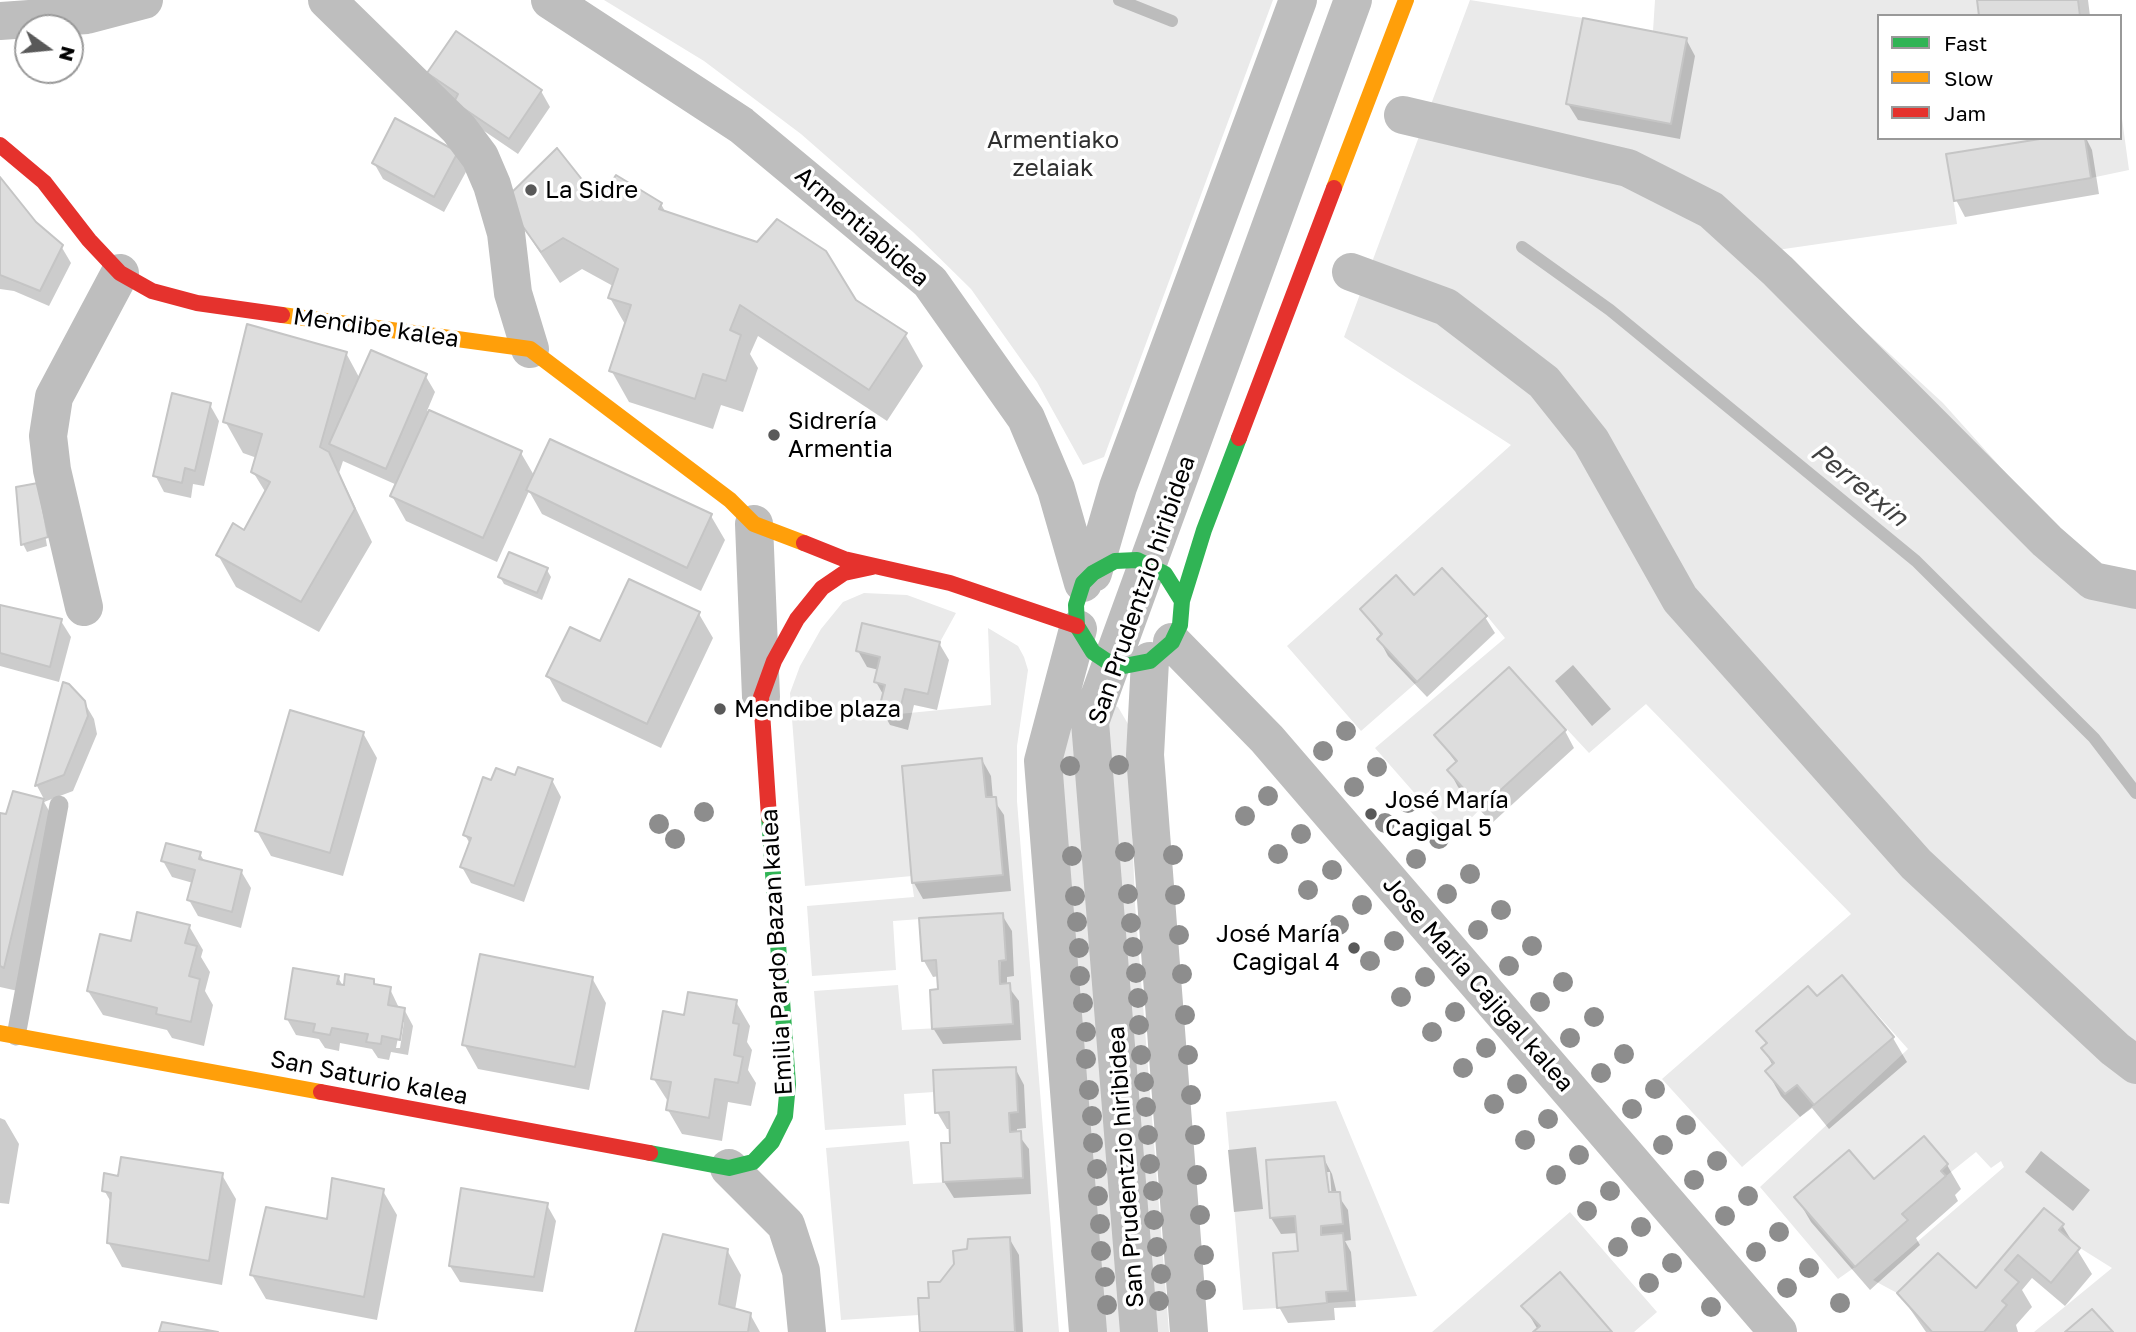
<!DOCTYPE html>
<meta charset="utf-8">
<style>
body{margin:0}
#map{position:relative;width:2136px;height:1332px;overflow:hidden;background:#fff;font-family:"Golos Text",sans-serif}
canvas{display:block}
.legend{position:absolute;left:1877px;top:14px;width:245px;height:126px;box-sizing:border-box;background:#fff;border:2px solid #999;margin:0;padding:9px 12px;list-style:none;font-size:21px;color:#000}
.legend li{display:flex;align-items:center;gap:14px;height:35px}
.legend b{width:35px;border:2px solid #999}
.north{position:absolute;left:14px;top:14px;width:70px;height:70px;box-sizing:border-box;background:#fff;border:2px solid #999;border-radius:50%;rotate:105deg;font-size:19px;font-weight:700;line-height:28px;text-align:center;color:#000}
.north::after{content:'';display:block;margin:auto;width:24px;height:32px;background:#595959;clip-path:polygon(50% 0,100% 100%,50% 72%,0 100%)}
</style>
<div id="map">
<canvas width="2136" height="1332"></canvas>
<ul class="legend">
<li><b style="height:9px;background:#30b455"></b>Fast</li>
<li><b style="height:9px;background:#ff9f0a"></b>Slow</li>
<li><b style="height:9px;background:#e5322d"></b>Jam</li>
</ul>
<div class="north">N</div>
</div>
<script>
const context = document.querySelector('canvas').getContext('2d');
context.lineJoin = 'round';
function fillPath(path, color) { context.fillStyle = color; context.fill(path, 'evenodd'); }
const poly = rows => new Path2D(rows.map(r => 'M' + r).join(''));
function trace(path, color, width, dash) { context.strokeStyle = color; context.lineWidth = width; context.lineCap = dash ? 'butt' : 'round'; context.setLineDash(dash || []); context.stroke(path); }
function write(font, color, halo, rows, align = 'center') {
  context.font = font + ' "Golos Text",sans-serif'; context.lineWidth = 7; context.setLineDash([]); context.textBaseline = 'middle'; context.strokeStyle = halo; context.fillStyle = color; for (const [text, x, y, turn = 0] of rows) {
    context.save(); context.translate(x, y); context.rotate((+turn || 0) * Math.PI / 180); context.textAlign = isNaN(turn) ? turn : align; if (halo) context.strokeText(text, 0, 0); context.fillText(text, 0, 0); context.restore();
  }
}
fillPath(poly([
 [604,0,1273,0,1104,457,1083,465,1037,382,971,289,913,232,801,134,704,61],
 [1470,0,1583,18,1566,104,1671,123,1687,38,1653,31,1655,0,1977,0,1979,16,1879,16,1879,138,2046,138,1947,155,1957,224,1777,250,1943,403,2082,558,2136,577,2136,1332,2113,1332,2092,1309,2065,1332,2034,1332,2112,1268,2080,1248,2059,1230,2063,1224,2045,1208,1976,1288,1938,1253,1897,1293,1873,1280,2004,1167,2001,1161,1991,1168,1976,1152,1946,1176,1941,1171,1948,1164,1924,1136,1874,1179,1848,1150,1795,1197,1855,1267,1838,1279,1760,1187,1908,1049,1842,975,1817,996,1808,986,1757,1030,1767,1043,1761,1048,1774,1063,1766,1071,1785,1094,1797,1085,1814,1105,1742,1167,1662,1079,1851,914,1646,704,1589,753,1509,667,1457,761,1447,770,1481,808,1453,837,1375,748,1505,638,1487,616,1442,569,1414,595,1396,576,1360,609,1382,634,1377,639,1417,682,1361,731,1287,646,1511,445,1344,337],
 [2120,104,2129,170,2091,178,2085,138,2120,138],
 [864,593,907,595,956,613,940,642,862,624,880,657,874,682,885,685,879,709,899,714,991,705,988,628,1018,646,1024,657,1028,670,1017,746,1017,801,1059,1332,1015,1332,1010,1237,968,1239,967,1249,954,1251,954,1264,940,1282,928,1283,929,1298,919,1298,919,1315,841,1320,826,1148,909,1141,913,1184,1023,1178,1010,1132,1009,1113,1015,1067,934,1070,934,1092,904,1094,906,1125,825,1130,814,991,898,985,902,1030,1013,1024,1010,983,1000,983,1003,913,893,921,896,970,812,976,807,906,914,897,912,883,1002,875,996,797,986,797,982,758,902,766,912,876,805,886,790,693,800,666,821,629,843,602],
 [1105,702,1118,707,1128,724,1135,904,1169,1332,1101,1332,1056,756,1068,710],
 [1336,1101,1417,1296,1327,1303,1326,1292,1347,1291,1321,1235,1321,1226,1343,1224,1340,1192,1330,1192,1323,1156,1266,1161,1270,1218,1295,1216,1298,1251,1273,1253,1277,1308,1243,1310,1226,1112],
 [1570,1212,1657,1312,1634,1332,1612,1332,1559,1272,1522,1306,1540,1326,1533,1332,1432,1332]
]), '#eaeaea');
fillPath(poly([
 [1573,665,1611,709,1592,726,1555,681],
 [1256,1147,1263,1209,1234,1212,1228,1150],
 [2041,1151,2090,1190,2073,1211,2025,1172]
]), '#bcbcbc');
fillPath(poly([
 [1979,0,2088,0,2090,16,1981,16],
 [1686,39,1695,56,1680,139,1578,120,1568,104],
 [430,73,541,91,550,107,518,154,465,118],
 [2056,138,2086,138,2092,150,2099,194,1965,217,1956,200],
 [457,154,467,170,444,212,383,179,374,163],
 [0,180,35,223,61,246,71,263,49,306,14,291,0,289],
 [506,201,661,204,666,213,855,301,905,334,923,366,887,421,758,336,750,354,758,368,743,412,721,405,713,429,629,402,611,370,626,326,610,298,613,286,582,269,560,283],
 [346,353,360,379,425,375,435,392,427,411,521,453,535,477,711,516,725,540,701,591,542,514,529,491,497,562,406,521,392,496,397,485,343,461,339,473,372,542,319,632,236,587,218,555,245,532,266,493,253,472,257,458,243,453,225,421],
 [210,405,219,421,204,486,193,484,191,498,164,492,155,475],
 [38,491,47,546,27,552,23,544],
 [547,570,551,577,542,600,504,584,500,577],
 [1414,597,1485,617,1495,633,1427,697,1388,656,1379,639,1382,637,1362,610],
 [0,606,61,621,71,637,59,682,0,666],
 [699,614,713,638,661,748,562,701,548,676,601,643],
 [939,643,949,660,937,710,914,705,908,730,890,725,881,709,884,696,876,682,879,670,867,667,858,651],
 [1509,670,1565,731,1574,748,1492,823,1458,787,1449,770,1457,764,1437,736],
 [64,684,84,702,94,719,97,734,73,791,44,802,57,825,18,991,0,987,0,815,7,816,14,793,45,801,37,786],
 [363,733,377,758,343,876,271,856,257,831],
 [982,760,991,776,993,799,1004,815,1011,891,923,899,914,883],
 [516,777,552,780,561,797,524,902,471,883,462,867,470,844,465,835],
 [200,854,205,862,241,871,251,888,241,928,198,916,189,900,193,883,172,877,163,861],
 [1002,915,1012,931,1014,976,1007,977,1007,985,1019,1001,1021,1040,943,1044,933,1028,939,976,933,977,924,961],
 [189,926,203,950,201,957,210,972,205,991,213,1005,204,1046,172,1038,167,1030,103,1015,88,991],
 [338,977,345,990,373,981,377,987,390,989,399,1008,404,1009,413,1026,408,1055,391,1052,389,1060,378,1058,372,1049,340,1043,339,1051,325,1048,319,1039,296,1035,287,1019],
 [401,1022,404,1022,400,1048,396,1048],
 [592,978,606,1003,589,1090,478,1069,464,1044],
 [1817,998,1893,1038,1907,1062,1829,1129,1812,1108,1800,1117,1781,1096,1767,1071,1773,1066,1763,1048,1767,1045,1759,1031],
 [736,1002,750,1026,747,1042,752,1050,748,1070,756,1083,751,1106,728,1102,722,1141,682,1134,668,1110,669,1103,653,1078,685,1017],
 [1015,1068,1024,1085,1026,1128,1017,1129,1017,1133,1029,1149,1031,1194,954,1198,944,1182,952,1144,951,1129,947,1129,937,1112],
 [0,1118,5,1120,19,1144,9,1204,0,1203],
 [1323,1157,1332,1174,1337,1194,1348,1210,1351,1240,1345,1241,1351,1252,1356,1307,1334,1308,1335,1320,1288,1323,1279,1307,1300,1252,1298,1233,1281,1234,1271,1218],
 [1326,1172,1330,1172,1332,1201,1328,1201],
 [1947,1165,1961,1189,1955,1195,1958,1201,1916,1238,1920,1245,1870,1290,1811,1222,1797,1198],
 [222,1175,236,1199,222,1285,122,1267,108,1242,112,1204,104,1190,120,1178],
 [383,1191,397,1215,377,1320,266,1299,252,1275,329,1221],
 [547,1205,556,1221,543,1292,460,1282,450,1266],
 [2045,1210,2062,1225,2092,1274,2065,1306,2032,1278,2022,1290,2032,1307,2016,1325,2018,1332,1926,1332,1899,1293,1976,1291],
 [1009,1238,1019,1255,1023,1332,922,1332,931,1299],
 [727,1250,741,1275,735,1310,750,1314,760,1332,637,1332],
 [1524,1306,1610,1332,1536,1332,1538,1330]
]), '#0003');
trace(poly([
 [1119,0,1172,21],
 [1522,247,1610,310,1916,561,2094,738,2136,793]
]), '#bcbcbc', 12);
const building = poly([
 [1977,0,2078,0,2080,16,1979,16,1977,0],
 [1583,18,1687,38,1671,124,1566,104,1583,18],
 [456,31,542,90,509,139,454,102,458,94,427,73,456,31],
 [395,118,458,152,434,197,372,163,395,118],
 [2046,138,2085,138,2091,178,1954,201,1946,154,2046,138],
 [557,148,599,201,616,175,662,203,659,209,757,242,777,219,826,251,856,300,907,333,869,390,740,305,730,330,741,335,726,381,703,374,695,399,609,371,631,305,608,298,618,269,563,238,541,252,504,200,557,148],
 [0,177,36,222,63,245,40,291,0,275,0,177],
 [247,324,347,352,320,447,329,452,355,509,301,602,216,555,233,523,244,530,270,482,251,472,262,434,223,422,247,324],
 [371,350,427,374,386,469,329,444,371,350],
 [172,393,211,403,195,471,185,468,182,483,153,476,172,393],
 [429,410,522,451,483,538,390,496,429,410],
 [550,439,712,514,687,568,526,490,550,439],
 [38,483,48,537,21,545,16,487,38,483],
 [509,552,548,568,537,593,498,577,509,552],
 [1442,568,1487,616,1417,682,1377,639,1382,634,1360,609,1396,575,1414,595,1442,568],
 [629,579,700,612,647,724,546,676,570,627,600,641,629,579],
 [0,605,62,619,50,667,0,653,0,605],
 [862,623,940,642,928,694,905,689,899,714,879,709,885,685,874,682,880,657,856,651,862,623],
 [1509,667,1566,730,1481,808,1447,770,1457,761,1434,735,1509,667],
 [63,682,69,684,85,701,88,716,64,775,35,786,63,682],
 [290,710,364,732,330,853,255,831,290,710],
 [982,758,986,797,996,797,1003,875,912,883,902,766,982,758],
 [518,767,553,779,514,886,460,867,471,838,463,835,483,777,491,780,496,768,515,775,518,767],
 [13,791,44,799,4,968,0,966,0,813,6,814,13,791],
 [166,843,201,852,199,859,242,870,232,912,187,900,195,870,161,861,166,843],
 [137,912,190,925,185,943,197,946,189,976,200,979,191,1022,156,1014,157,1008,87,991,100,934,131,941,137,912],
 [1003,913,1006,960,999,961,1000,984,1010,983,1013,1024,932,1029,930,990,938,989,936,960,922,961,919,918,1003,913],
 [480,954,593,977,575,1067,462,1045,480,954],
 [293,968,339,976,337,984,344,985,345,974,374,979,374,984,391,987,388,1005,405,1008,400,1040,382,1036,381,1044,366,1042,368,1034,332,1028,330,1035,313,1032,315,1024,285,1019,293,968],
 [1842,975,1894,1037,1814,1105,1797,1085,1785,1094,1765,1071,1774,1063,1761,1048,1767,1043,1756,1031,1808,986,1817,996,1842,975],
 [688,992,737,1000,733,1023,739,1024,734,1055,743,1057,738,1083,715,1079,709,1118,666,1110,671,1082,651,1079,663,1011,684,1015,688,992],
 [1016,1067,1018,1112,1009,1113,1010,1132,1021,1131,1023,1178,943,1182,941,1143,950,1143,949,1112,935,1113,933,1070,1016,1067],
 [1924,1136,1948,1164,1941,1171,1946,1176,1902,1214,1908,1220,1855,1267,1794,1197,1849,1150,1874,1179,1924,1136],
 [1324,1156,1329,1192,1340,1192,1343,1224,1321,1226,1321,1235,1343,1233,1348,1291,1326,1292,1327,1303,1277,1308,1273,1253,1298,1251,1295,1216,1270,1218,1266,1160,1324,1156],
 [121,1157,223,1173,209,1261,107,1243,111,1193,102,1191,104,1173,118,1176,121,1157],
 [332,1178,384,1189,364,1297,250,1275,266,1207,327,1219,332,1178],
 [461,1188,548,1203,534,1277,449,1266,461,1188],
 [2044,1208,2064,1224,2059,1230,2080,1248,2051,1283,2018,1255,2005,1270,2019,1282,2002,1301,2007,1305,1984,1332,1932,1332,1897,1293,1938,1253,1976,1288,2044,1208],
 [663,1234,728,1249,719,1304,751,1313,748,1332,635,1332,663,1234],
 [1010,1237,1015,1332,920,1332,918,1298,929,1298,928,1282,940,1282,954,1264,953,1251,967,1249,968,1239,1010,1237],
 [1560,1272,1612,1332,1533,1332,1540,1326,1521,1306,1560,1272],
 [2092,1309,2113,1332,2065,1332,2092,1309],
 [162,1322,218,1332,159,1332,162,1322]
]);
fillPath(building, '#ddd');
trace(building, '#c5c5c5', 2);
trace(poly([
 [16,1036,59,805]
]), '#bebebe', 19);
trace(poly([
 [327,0,459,129,480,157,492,185,506,233,513,293,530,349],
 [550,0,741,125,930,282,1026,418,1056,489,1083,583],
 [0,21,87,15,144,0],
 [1403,115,1628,168,1711,210,1778,271,2047,541,2093,581,2136,590],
 [1351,272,1446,307,1544,382,1591,441,1680,599,1916,864,2115,1049,2136,1065],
 [754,524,761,697],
 [1093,573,1118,487,1298,0],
 [84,607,52,470,48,436,54,397,120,273],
 [1078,629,1043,761,1088,1332],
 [1172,642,1267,739,1778,1332],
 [1150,661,1145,755,1189,1332],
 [729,1168,786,1225,801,1271,807,1332],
 [1139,1332,1090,722,1353,0]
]), '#bebebe', 38);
trace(poly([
 [1182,601,1165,574,1137,560,1115,561,1093,573,1083,583,1076,605,1077,626,1093,652,1108,662,1124,666,1150,661,1172,642,1180,625,1182,601,1204,530,1239,438],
 [650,1153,729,1168,753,1162,772,1142,785,1116,788,1084,769,817]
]), '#30b455', 16);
trace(poly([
 [1334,188,1406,0],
 [282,315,530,349,730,500,754,524,804,543],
 [0,1033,321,1092]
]), '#ff9f0a', 16);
trace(poly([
 [0,145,44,182,89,240,120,273,152,291,197,303,282,315],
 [1239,438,1334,188],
 [804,543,844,559,950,583,1077,626],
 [769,817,761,697,774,661,797,619,822,588,844,573,872,567],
 [321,1092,650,1153]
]), '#e5322d', 16);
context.fillStyle = '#8d8d8d';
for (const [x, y] of [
 [1346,731],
 [1323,751],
 [1119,765],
 [1070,766],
 [1377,767],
 [1354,787],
 [1268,796],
 [1408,803],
 [704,812],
 [1245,816],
 [1385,823],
 [659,824],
 [1301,834],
 [675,839],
 [1439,839],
 [1125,852],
 [1278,854],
 [1173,855],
 [1072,856],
 [1416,859],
 [1332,870],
 [1470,874],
 [1308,890],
 [1128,894],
 [1447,894],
 [1175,895],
 [1075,896],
 [1362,905],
 [1501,910],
 [1077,922],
 [1131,923],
 [1339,925],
 [1478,930],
 [1179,935],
 [1394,941],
 [1532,946],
 [1133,947],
 [1079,948],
 [1370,961],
 [1509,966],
 [1136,973],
 [1182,974],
 [1080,976],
 [1425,977],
 [1563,982],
 [1401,997],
 [1138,998],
 [1540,1002],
 [1083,1003],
 [1455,1012],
 [1185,1015],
 [1594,1017],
 [1139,1025],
 [1086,1032],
 [1432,1032],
 [1570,1038],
 [1486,1048],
 [1624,1054],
 [1141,1055],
 [1188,1055],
 [1086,1059],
 [1463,1068],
 [1601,1073],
 [1144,1082],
 [1517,1084],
 [1655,1089],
 [1089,1090],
 [1191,1095],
 [1494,1104],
 [1146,1107],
 [1632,1109],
 [1092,1116],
 [1548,1119],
 [1686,1125],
 [1148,1135],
 [1195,1135],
 [1525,1140],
 [1093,1143],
 [1663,1145],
 [1579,1155],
 [1717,1161],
 [1150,1164],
 [1097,1169],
 [1197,1175],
 [1556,1175],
 [1694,1180],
 [1153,1191],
 [1610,1191],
 [1098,1196],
 [1748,1196],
 [1587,1211],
 [1200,1215],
 [1725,1216],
 [1154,1220],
 [1100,1224],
 [1641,1227],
 [1779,1232],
 [1157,1247],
 [1618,1247],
 [1101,1251],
 [1756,1252],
 [1204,1255],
 [1672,1263],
 [1809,1268],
 [1161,1274],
 [1105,1277],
 [1649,1283],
 [1787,1288],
 [1206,1290],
 [1159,1301],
 [1840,1303],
 [1107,1305],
 [1711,1307]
]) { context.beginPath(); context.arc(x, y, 10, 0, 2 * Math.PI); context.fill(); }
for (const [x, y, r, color] of [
 [531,190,7,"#595959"],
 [774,435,7,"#595959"],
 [720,709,7,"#595959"],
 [1371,814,7,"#595959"],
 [1354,948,7,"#595959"]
]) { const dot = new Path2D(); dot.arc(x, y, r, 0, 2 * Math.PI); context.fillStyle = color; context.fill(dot); trace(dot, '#fff', 2.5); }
write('24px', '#303030', '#fff', [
 ["Armentiako",1053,140],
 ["zelaiak",1053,168]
]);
write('24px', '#000', '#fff', [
 ["La Sidre",545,190],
 ["Sidrería",788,421],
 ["Armentia",788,449],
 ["Mendibe plaza",734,709],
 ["José María",1385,800],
 ["Cagigal 5",1385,828],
 ["José María",1340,934,"right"],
 ["Cagigal 4",1340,962,"right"]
], 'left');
write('24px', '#000', '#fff', [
 ["Armentiabidea",862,227,41],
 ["Mendibe kalea",376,328,8],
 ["San Prudentzio hiribidea",1142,590,-71],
 ["Emilia Pardo Bazan kalea",777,952,-93],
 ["Jose Maria Cajigal kalea",1478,984,49],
 ["San Saturio kalea",369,1078,11],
 ["San Prudentzio hiribidea",1126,1167,-94]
]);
write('italic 26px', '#414141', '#fff', [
 ["Perretxin",1859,485,39]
]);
</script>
